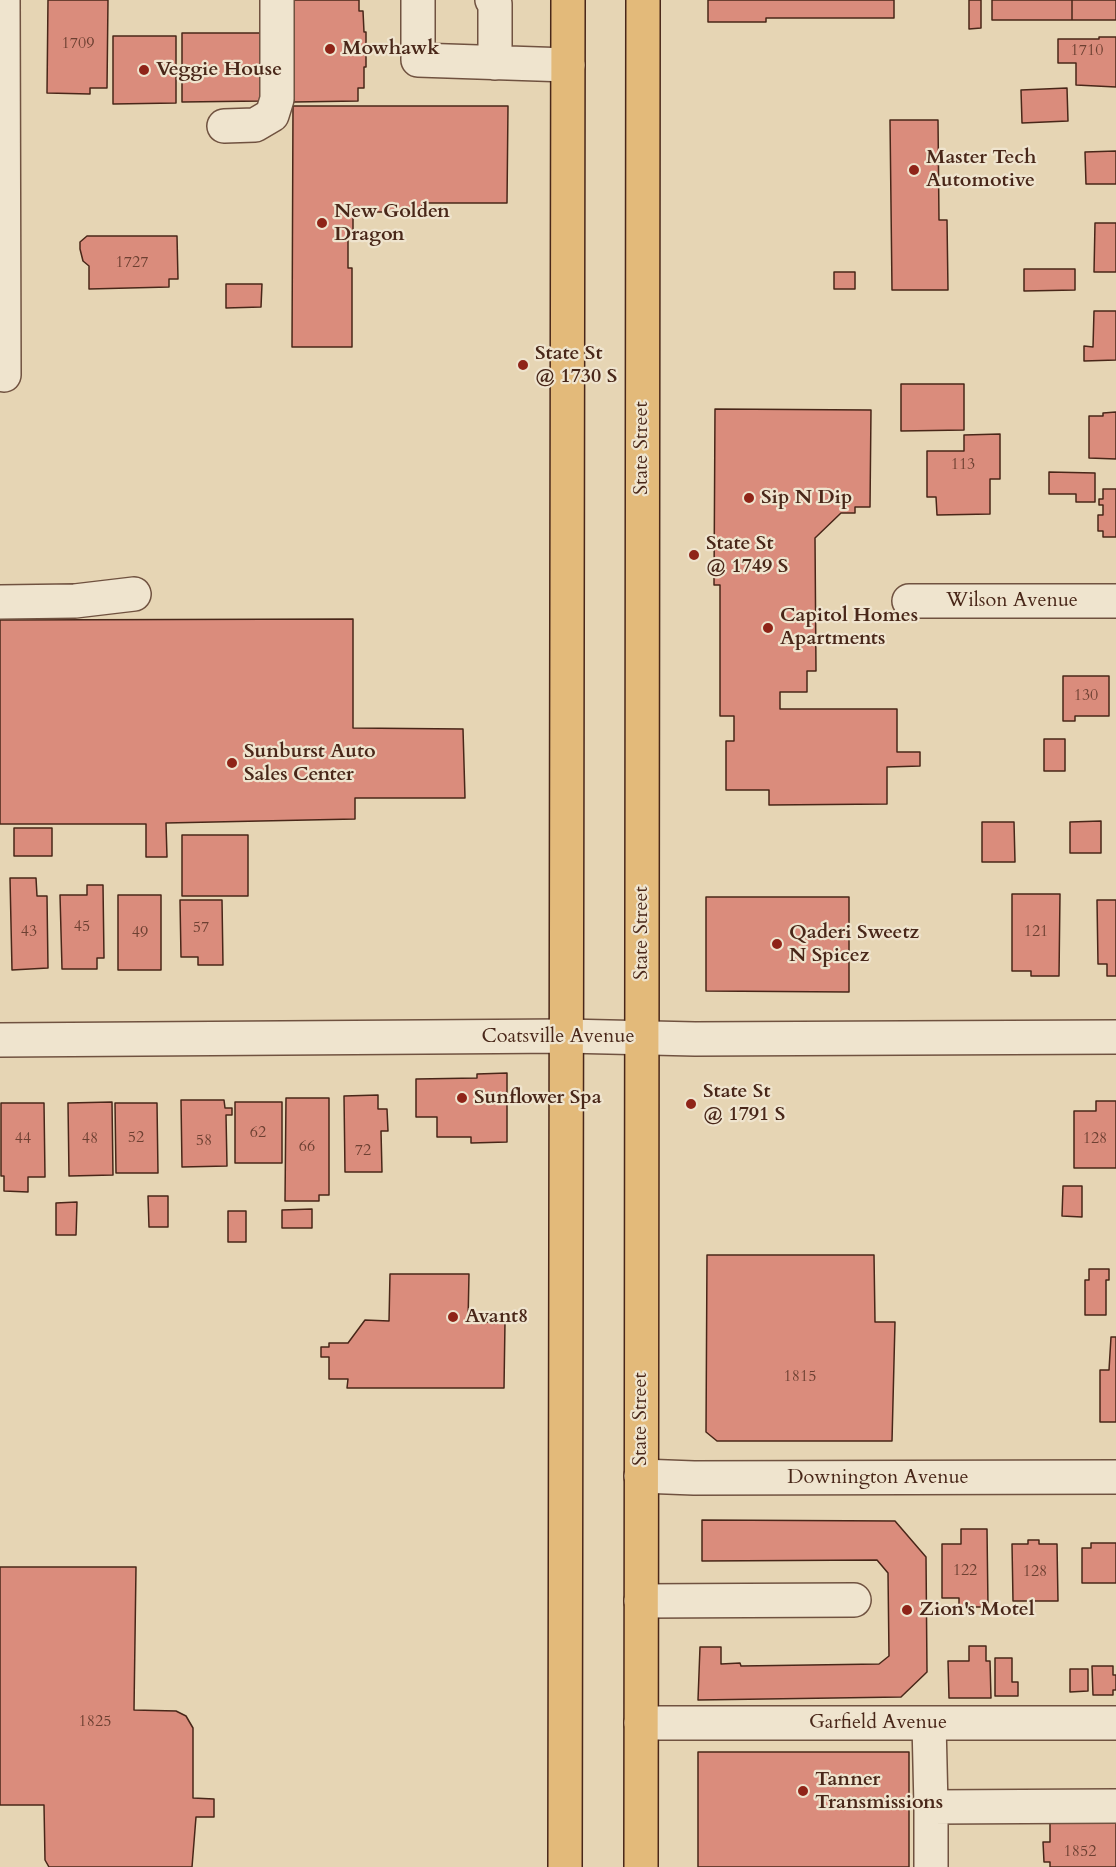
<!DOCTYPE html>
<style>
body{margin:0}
canvas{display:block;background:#e6d5b4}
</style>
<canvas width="1116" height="1867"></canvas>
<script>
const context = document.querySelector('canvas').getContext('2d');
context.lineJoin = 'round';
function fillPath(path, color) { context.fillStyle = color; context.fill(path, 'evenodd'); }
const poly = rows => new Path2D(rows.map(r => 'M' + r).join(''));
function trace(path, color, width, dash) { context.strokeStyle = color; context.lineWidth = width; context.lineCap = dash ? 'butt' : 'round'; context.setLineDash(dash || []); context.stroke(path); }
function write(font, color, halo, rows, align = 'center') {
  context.font = font + ' Cardo,serif'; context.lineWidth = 4.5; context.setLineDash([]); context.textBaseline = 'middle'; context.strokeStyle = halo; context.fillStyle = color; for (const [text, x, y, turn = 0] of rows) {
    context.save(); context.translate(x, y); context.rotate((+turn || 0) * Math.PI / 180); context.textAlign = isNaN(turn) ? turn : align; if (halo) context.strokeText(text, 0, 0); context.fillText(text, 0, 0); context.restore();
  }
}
const building = poly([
 [48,0,108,0,107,88,90,88,90,94,47,93,48,0],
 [293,0,359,0,359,11,363,11,364,32,366,32,366,67,364,67,364,88,358,88,358,101,294,102,293,0],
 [708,0,894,0,894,18,766,18,766,22,708,22,708,0],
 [969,0,981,0,981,28,969,29,969,0],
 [992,0,1072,0,1072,20,992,20,992,0],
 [1072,0,1116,0,1116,20,1072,20,1072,0],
 [182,33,262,33,262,101,182,102,182,33],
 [113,36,176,36,176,103,113,104,113,36],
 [1099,37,1116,37,1116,87,1076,85,1076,63,1058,63,1058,39,1099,39,1099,37],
 [1067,88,1068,121,1022,123,1021,90,1067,88],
 [293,106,508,106,507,203,422,203,422,212,353,212,353,234,348,234,348,268,352,268,352,347,292,347,293,106],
 [890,120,938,120,939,220,947,220,948,290,892,290,890,120],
 [1116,151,1116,184,1086,184,1085,152,1116,151],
 [1095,223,1116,223,1116,272,1094,272,1095,223],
 [87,236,177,236,178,279,169,279,169,287,89,289,89,266,83,261,80,249,80,242,87,236],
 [1024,269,1075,269,1075,290,1024,291,1024,269],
 [834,272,855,272,855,289,834,289,834,272],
 [226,284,262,284,261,307,226,308,226,284],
 [1094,311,1116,311,1116,360,1084,361,1084,346,1093,347,1094,311],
 [901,384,964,384,964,430,901,431,901,384],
 [715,409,871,410,870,507,855,507,855,513,841,513,815,538,816,671,807,671,807,692,780,692,780,709,897,709,897,752,920,752,920,766,887,767,887,804,769,805,769,790,726,790,726,741,734,741,734,716,720,716,720,585,714,585,715,409],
 [1116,412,1116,459,1089,458,1089,416,1103,416,1103,413,1116,412],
 [1000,434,1000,479,990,479,990,514,937,515,936,497,927,497,927,451,964,451,964,435,1000,434],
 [1049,472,1095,473,1095,502,1076,502,1076,494,1049,494,1049,472],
 [1103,489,1116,489,1116,537,1103,537,1103,531,1098,531,1098,515,1103,515,1103,505,1099,505,1099,499,1103,499,1103,489],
 [353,619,353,728,463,729,465,798,355,798,355,819,166,823,167,857,146,857,146,824,0,824,0,620,353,619],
 [1063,676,1109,676,1109,716,1075,716,1075,721,1063,721,1063,676],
 [1044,739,1065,739,1065,771,1044,771,1044,739],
 [1101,821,1101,853,1070,853,1070,822,1101,821],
 [982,822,1014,822,1015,862,982,862,982,822],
 [14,828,52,828,52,856,14,856,14,828],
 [182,835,248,835,248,896,182,896,182,835],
 [10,878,36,878,37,896,47,896,48,968,12,970,10,878],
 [87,885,103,885,104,958,97,958,97,969,62,969,60,895,87,895,87,885],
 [1012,894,1060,894,1059,976,1031,976,1031,971,1012,971,1012,894],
 [118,895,161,895,161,970,118,970,118,895],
 [706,897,849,897,849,992,706,991,706,897],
 [180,900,222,900,223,965,198,965,198,957,181,957,180,900],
 [1097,900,1116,900,1116,976,1107,976,1107,964,1098,964,1097,900],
 [507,1073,507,1142,471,1143,471,1137,437,1137,437,1117,416,1117,416,1079,477,1078,477,1074,507,1073],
 [378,1095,378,1109,387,1109,388,1131,381,1131,382,1172,345,1172,344,1096,378,1095],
 [286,1098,329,1098,329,1195,319,1195,319,1201,285,1201,286,1098],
 [181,1100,224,1100,225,1108,232,1108,232,1115,226,1115,227,1166,182,1167,181,1100],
 [1096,1101,1116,1101,1116,1168,1074,1168,1074,1111,1096,1111,1096,1101],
 [112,1102,113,1175,69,1176,68,1103,112,1102],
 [235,1102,282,1102,282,1163,235,1163,235,1102],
 [1,1103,44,1103,45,1177,28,1177,28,1192,4,1191,4,1176,1,1176,1,1103],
 [115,1103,157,1103,158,1173,116,1173,115,1103],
 [1063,1186,1082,1186,1082,1217,1062,1216,1063,1186],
 [148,1196,168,1196,168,1227,149,1227,148,1196],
 [77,1202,76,1235,56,1235,56,1203,77,1202],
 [312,1209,312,1228,282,1228,282,1210,312,1209],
 [228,1211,246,1211,246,1242,228,1242,228,1211],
 [707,1255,874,1255,875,1322,895,1322,892,1441,717,1441,706,1432,707,1255],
 [1089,1269,1109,1269,1109,1280,1106,1280,1106,1315,1085,1315,1085,1280,1089,1280,1089,1269],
 [390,1274,469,1274,468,1322,505,1322,504,1388,347,1388,348,1379,329,1379,329,1357,321,1357,321,1347,329,1347,329,1343,348,1343,365,1320,389,1321,390,1274],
 [1111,1337,1116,1337,1116,1422,1100,1422,1100,1370,1109,1370,1111,1337],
 [702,1520,895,1521,926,1557,927,1672,901,1697,698,1700,700,1647,721,1647,721,1664,740,1663,741,1666,879,1664,889,1656,888,1573,877,1560,702,1561,702,1520],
 [961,1529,987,1529,988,1607,959,1607,959,1598,942,1598,942,1544,961,1544,961,1529],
 [1028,1540,1039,1540,1039,1544,1057,1544,1058,1601,1013,1601,1012,1544,1028,1544,1028,1540],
 [1091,1543,1116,1543,1116,1583,1082,1583,1082,1548,1091,1548,1091,1543],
 [0,1567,136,1567,134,1710,176,1711,186,1716,193,1728,193,1798,214,1799,214,1817,196,1817,192,1867,49,1867,45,1860,44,1805,0,1805,0,1567],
 [969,1646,986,1646,986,1661,990,1661,991,1698,949,1698,948,1661,969,1661,969,1646],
 [995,1658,1012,1658,1012,1682,1018,1682,1018,1696,995,1696,995,1658],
 [1092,1666,1113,1666,1113,1675,1116,1675,1116,1690,1113,1690,1113,1695,1093,1695,1092,1666],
 [1070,1669,1088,1669,1088,1691,1070,1692,1070,1669],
 [698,1752,909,1752,909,1867,698,1867,698,1752],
 [1050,1822,1116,1822,1116,1867,1050,1867,1050,1862,1044,1862,1043,1842,1050,1842,1050,1822]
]);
fillPath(building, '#da8c7c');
trace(building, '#492719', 1.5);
const minor = poly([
 [3,0,4,375],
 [418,0,418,60,568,65],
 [492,0,495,4,495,63],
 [224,126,255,125,272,115,277,99,277,0],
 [909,601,1116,601],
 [0,602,75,601,134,594],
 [0,1040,566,1036,695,1039,1116,1037],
 [641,1476,694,1478,1116,1477],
 [641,1601,854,1600],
 [641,1723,1116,1723],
 [929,1723,931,1807,1116,1806],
 [931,1867,931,1807]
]);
const major = poly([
 [565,1867,568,0],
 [641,1867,643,0]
]);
trace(minor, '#705240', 36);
trace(major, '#492719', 36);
trace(minor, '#efe4ce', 33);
trace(major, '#e3ba7a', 33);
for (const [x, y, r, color] of [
 [330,49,6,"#8f2418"],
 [144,70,6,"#8f2418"],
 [914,170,6,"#8f2418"],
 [322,223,6,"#8f2418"],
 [523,365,6,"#8f2418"],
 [749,498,6,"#8f2418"],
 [694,555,6,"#8f2418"],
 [768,628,6,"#8f2418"],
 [232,763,6,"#8f2418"],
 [777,944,6,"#8f2418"],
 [462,1098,6,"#8f2418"],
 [691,1104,6,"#8f2418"],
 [453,1317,6,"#8f2418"],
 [907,1610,6,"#8f2418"],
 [803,1791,6,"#8f2418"]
]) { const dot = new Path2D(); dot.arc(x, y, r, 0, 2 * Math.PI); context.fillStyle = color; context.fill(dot); trace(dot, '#efe4ce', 2); }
write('16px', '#6d4032', null, [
 ["1709",78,44],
 ["1710",1087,51],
 ["1727",132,263],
 ["113",963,465],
 ["130",1086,696],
 ["45",82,927],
 ["57",201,928],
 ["43",29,932],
 ["121",1036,932],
 ["49",140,933],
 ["62",258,1133],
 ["52",136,1138],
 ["44",23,1139],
 ["48",90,1139],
 ["128",1095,1139],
 ["58",204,1141],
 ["66",307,1147],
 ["72",363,1151],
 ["1815",800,1377],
 ["122",965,1571],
 ["128",1035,1572],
 ["1825",95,1722],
 ["1852",1080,1852]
]);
write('bold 20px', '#492719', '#efe4ce', [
 ["Mowhawk",342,49],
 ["Veggie House",156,70],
 ["Master Tech",926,158],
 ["Automotive",926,181],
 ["New Golden",334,212],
 ["Dragon",334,235],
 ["State St",535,354],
 ["@ 1730 S",535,377],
 ["Sip N Dip",761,498],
 ["State St",706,544],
 ["@ 1749 S",706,567],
 ["Capitol Homes",780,616],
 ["Apartments",780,639],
 ["Sunburst Auto",244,752],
 ["Sales Center",244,775],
 ["Qaderi Sweetz",789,933],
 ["N Spicez",789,956],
 ["State St",703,1092],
 ["@ 1791 S",703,1115],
 ["Sunflower Spa",474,1098],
 ["Avant8",465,1317],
 ["Zion's Motel",919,1610],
 ["Tanner",815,1780],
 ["Transmissions",815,1803]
], 'left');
write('20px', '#492719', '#efe4ce', [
 ["State Street",642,448,-90],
 ["Wilson Avenue",1012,601],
 ["State Street",642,933,-90],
 ["Coatsville Avenue",558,1037],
 ["State Street",641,1419,-90],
 ["Downington Avenue",878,1478],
 ["Garfield Avenue",878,1723]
]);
</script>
